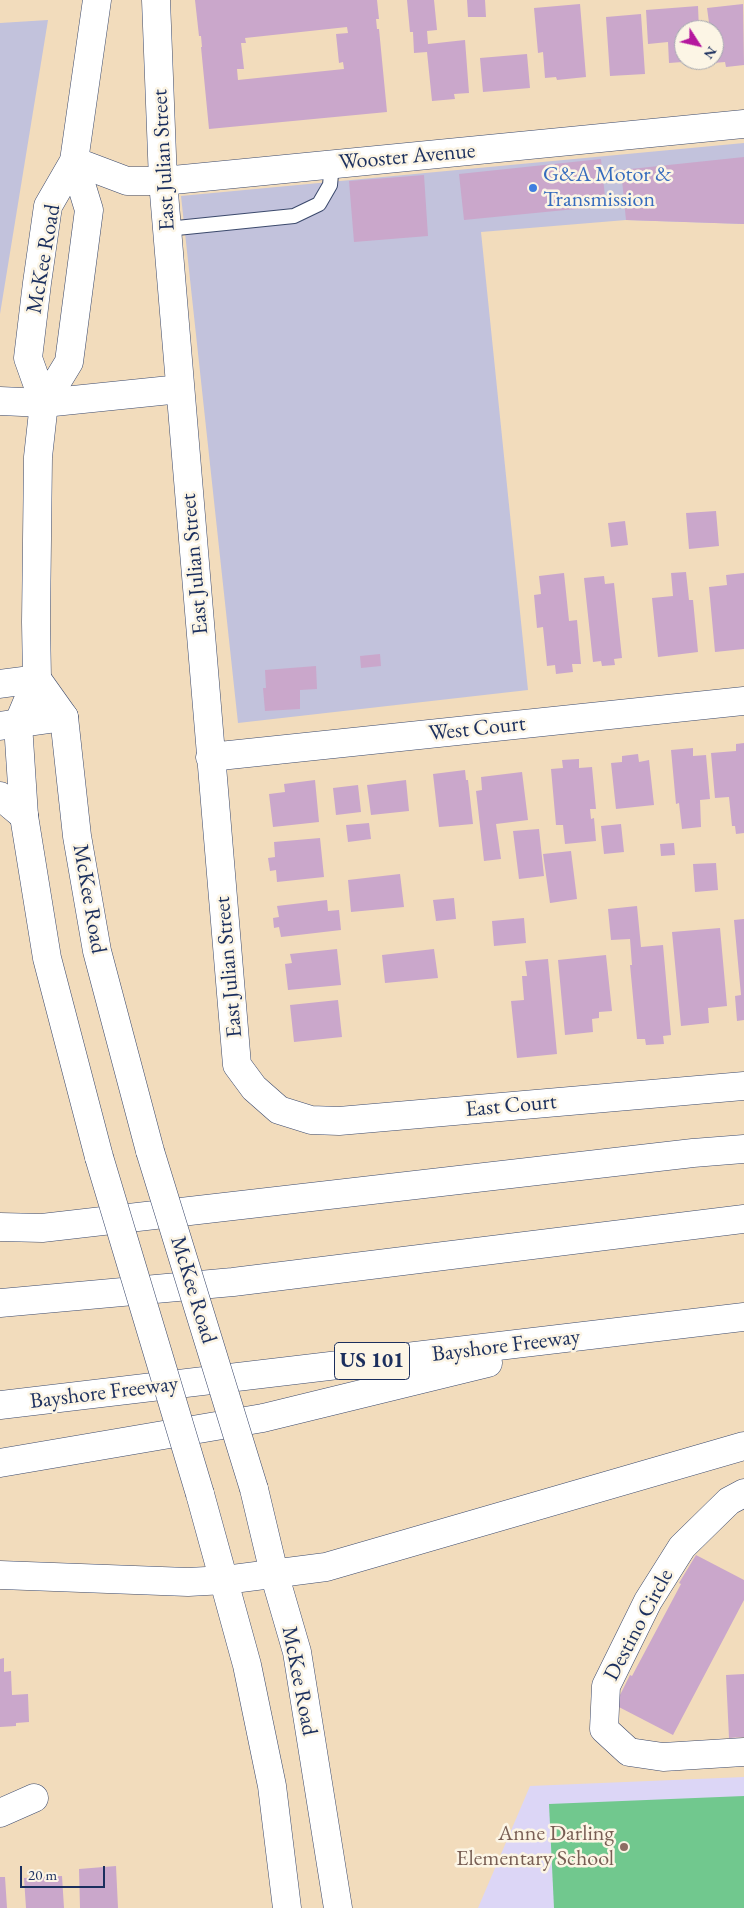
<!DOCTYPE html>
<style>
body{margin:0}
#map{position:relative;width:744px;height:1908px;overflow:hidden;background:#f2dcbc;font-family:"EB Garamond",serif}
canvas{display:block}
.north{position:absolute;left:674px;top:20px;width:50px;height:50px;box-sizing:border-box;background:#fcf5e5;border:1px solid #a2a6af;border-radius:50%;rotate:125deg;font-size:14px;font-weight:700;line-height:20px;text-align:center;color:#1b2f5e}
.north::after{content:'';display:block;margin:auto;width:18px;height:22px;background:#b5179e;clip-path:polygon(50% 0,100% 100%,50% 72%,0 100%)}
.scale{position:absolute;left:20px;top:1866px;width:85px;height:22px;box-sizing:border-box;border:2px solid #1b2f5e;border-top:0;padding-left:6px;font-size:15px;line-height:18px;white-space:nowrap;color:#1b2f5e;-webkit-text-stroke:4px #fcf5e5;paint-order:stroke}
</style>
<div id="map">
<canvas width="744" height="1908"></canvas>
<div class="north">N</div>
<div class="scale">20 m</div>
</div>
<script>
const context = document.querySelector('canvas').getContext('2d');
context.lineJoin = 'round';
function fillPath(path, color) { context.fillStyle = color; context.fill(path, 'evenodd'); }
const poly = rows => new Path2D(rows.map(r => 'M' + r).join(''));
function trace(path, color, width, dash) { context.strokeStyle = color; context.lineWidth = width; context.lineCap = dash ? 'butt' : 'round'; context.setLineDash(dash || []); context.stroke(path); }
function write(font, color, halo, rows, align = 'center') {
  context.font = font + ' "EB Garamond",serif'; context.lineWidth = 5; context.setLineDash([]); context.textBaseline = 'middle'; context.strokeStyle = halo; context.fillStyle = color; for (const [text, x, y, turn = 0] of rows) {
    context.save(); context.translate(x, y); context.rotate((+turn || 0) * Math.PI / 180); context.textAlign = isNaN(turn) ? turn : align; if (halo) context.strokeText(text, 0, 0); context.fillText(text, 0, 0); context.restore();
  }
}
fillPath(poly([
 [744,1777,744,1908,478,1908,530,1786]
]), '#dcd6f6');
fillPath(poly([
 [48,20,0,314,0,23],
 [744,143,744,224,626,220,481,232,528,690,238,723,181,196]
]), '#c2c2dc');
fillPath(poly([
 [744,1796,744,1908,554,1908,549,1804]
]), '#71c88e');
fillPath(poly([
 [195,0,377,0,379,19,376,19,377,29,379,29,387,112,209,129,201,47,202,47,201,36,199,36],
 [347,27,348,33,336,34,339,63,343,62,344,69,238,80,237,69,244,69,241,43,246,43,245,38],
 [407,0,434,0,437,30,427,31,428,44,465,40,469,93,454,94,455,99,432,101,427,52,414,53,413,32,410,32],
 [467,0,485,0,486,17,468,17],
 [580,4,586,77,557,80,556,77,545,78,543,52,538,53,534,8],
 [743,4,744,65,726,67,725,62,713,63,714,30,710,30,707,8],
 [698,6,699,30,684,30,684,60,696,60,696,61,669,63,668,42,648,44,646,10],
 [641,14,645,74,610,76,606,17],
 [527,54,530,88,483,92,480,58],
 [744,157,744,224,626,220,621,170],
 [601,159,606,206,464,220,459,174],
 [424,175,428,236,354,242,349,181],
 [716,511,719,546,689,549,686,513],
 [625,521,628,545,611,547,608,523],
 [686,572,689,600,693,600,698,652,658,657,652,598,673,596,671,573],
 [564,573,569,621,577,620,581,664,572,664,573,672,556,674,555,665,547,666,543,627,537,628,534,595,541,594,539,576],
 [744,573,744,649,715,652,709,587,727,585,726,575],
 [604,576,605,584,614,583,622,658,614,659,615,665,602,666,601,661,593,662,584,578],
 [380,654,381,666,361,668,360,656],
 [316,666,317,689,300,690,300,709,265,711,263,688,266,688,265,670],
 [744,743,744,833,736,834,735,826,732,826,729,797,715,798,711,753,736,751,736,744],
 [693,748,693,756,706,755,710,799,700,800,701,827,682,829,679,803,676,804,671,750],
 [638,754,639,762,649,760,654,805,616,809,611,763,622,762,622,756],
 [579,759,579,768,592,767,596,809,590,809,591,819,594,818,596,841,565,844,563,825,556,825,551,769,563,768,562,760],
 [465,770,466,780,468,780,473,824,439,827,433,774],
 [522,772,528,820,496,824,501,859,484,861,476,791,482,790,481,777],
 [315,780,319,822,273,827,269,794,285,792,284,784],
 [406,780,409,811,371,815,367,785],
 [358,785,361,812,336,815,333,788],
 [369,823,371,839,348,842,346,825],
 [621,824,624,852,604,854,601,826],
 [539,829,544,876,519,879,513,831],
 [320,838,324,877,277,882,276,870,270,871,268,858,275,857,274,842],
 [674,843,675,855,661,856,660,844],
 [571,851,577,899,550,903,543,854],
 [716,863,718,890,695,892,693,864],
 [400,874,404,907,351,912,348,880],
 [454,898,456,919,436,921,433,900],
 [327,900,328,911,339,910,341,930,281,937,279,927,274,928,273,918,279,917,277,906],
 [637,906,641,947,663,945,671,1035,663,1036,664,1044,646,1045,645,1039,637,1039,630,965,632,965,630,939,611,940,608,909],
 [524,918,526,943,494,946,492,921],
 [744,919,744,1020,737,1021,735,996,741,995,734,920],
 [720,928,727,1006,708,1008,709,1023,681,1026,672,932],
 [337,949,341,985,288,990,285,964,292,963,290,954],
 [434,949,438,978,385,983,382,955],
 [606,955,612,1011,599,1012,599,1018,592,1019,593,1032,565,1035,558,960],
 [548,959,557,1054,517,1058,511,1001,524,1000,522,976,527,976,525,961],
 [338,1000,342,1037,294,1042,290,1005],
 [696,1555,744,1580,744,1600,673,1735,615,1705,630,1675,632,1676,681,1584,679,1583],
 [4,1658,4,1672,11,1671,12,1695,28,1694,29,1722,16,1723,16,1726,0,1727,0,1659],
 [744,1674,744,1737,729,1738,726,1675],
 [116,1866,118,1908,80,1908,79,1869],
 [62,1876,64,1908,26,1908,24,1878],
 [0,1877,5,1877,7,1908,0,1908]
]), '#caa7cb');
const service = poly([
 [167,229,294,216,319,204,330,185,332,164]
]);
const minor = poly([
 [156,0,163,181,237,1065,254,1088,279,1110,311,1120,339,1121,744,1086],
 [74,161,127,181,163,181,744,124],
 [44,403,180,389],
 [210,757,744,701],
 [744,1493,729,1501,682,1547,648,1601,606,1686,604,1729,629,1752,663,1757,744,1752],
 [0,1813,34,1798]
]);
const tertiary = poly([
 [0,401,44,403]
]);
const secondary = poly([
 [44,403,28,358,37,283,48,206,74,161,97,0],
 [24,816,18,724,37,679,36,622,38,457,44,403,69,362,89,210,74,161]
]);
const primary = poly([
 [37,679,64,717,77,836,97,951,150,1151],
 [24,816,47,958,99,1157],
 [254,1489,274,1573,297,1652,338,1908],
 [200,1494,247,1665,272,1786,287,1908]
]);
const motorway = poly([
 [0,684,37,679],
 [0,726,64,717],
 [0,796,24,816],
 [0,1227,42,1228,693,1153,744,1149],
 [0,1303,233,1282,744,1219],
 [0,1405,744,1317],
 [0,1463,263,1418,488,1363],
 [0,1575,188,1582,225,1580,326,1567,744,1446]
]);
trace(service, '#3b496c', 16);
trace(minor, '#3b496c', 29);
trace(tertiary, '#3b496c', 29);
trace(secondary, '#3b496c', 29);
trace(primary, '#3b496c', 29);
trace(motorway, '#3b496c', 29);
trace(service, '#fff', 14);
trace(minor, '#fff', 28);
trace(tertiary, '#fff', 28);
trace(secondary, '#fff', 28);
trace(primary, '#fff', 28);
trace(motorway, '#fff', 28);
const primaryBridge = poly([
 [150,1151,254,1489],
 [99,1157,200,1494]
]);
trace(primaryBridge, '#3b496c', 29, []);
trace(primaryBridge, '#fff', 28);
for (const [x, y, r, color] of [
 [533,188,5,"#3f7fe0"],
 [624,1847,5,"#8d6e63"]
]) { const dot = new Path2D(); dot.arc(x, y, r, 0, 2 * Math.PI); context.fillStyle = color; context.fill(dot); trace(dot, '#fcf5e5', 2); }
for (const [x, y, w] of [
 [372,1361,75]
]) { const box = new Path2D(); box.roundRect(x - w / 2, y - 18.5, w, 37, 4); context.fillStyle = '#fcf5e5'; context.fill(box); trace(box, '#1b2f5e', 1); }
write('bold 21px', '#1b2f5e', null, [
 ["US 101",372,1361]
]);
write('22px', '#1b2f5e', '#fcf5e5', [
 ["Wooster Avenue",407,157,-5],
 ["East Julian Street",164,160,-93],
 ["McKee Road",44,259,-80],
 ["East Julian Street",195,564,-95],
 ["West Court",477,729,-6],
 ["McKee Road",89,899,80],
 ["East Julian Street",229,967,-95],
 ["East Court",511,1106,-5],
 ["McKee Road",193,1290,73],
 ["Bayshore Freeway",506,1346,-7],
 ["Bayshore Freeway",104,1393,-7],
 ["Destino Circle",639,1625,-62],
 ["McKee Road",299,1681,79]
]);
write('22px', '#366cbe', '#fcf5e5', [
 ["G&A Motor &",543,175],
 ["Transmission",543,200]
], 'left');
write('22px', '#785e54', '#fcf5e5', [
 ["Anne Darling",614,1834],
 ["Elementary School",614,1859]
], 'right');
</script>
